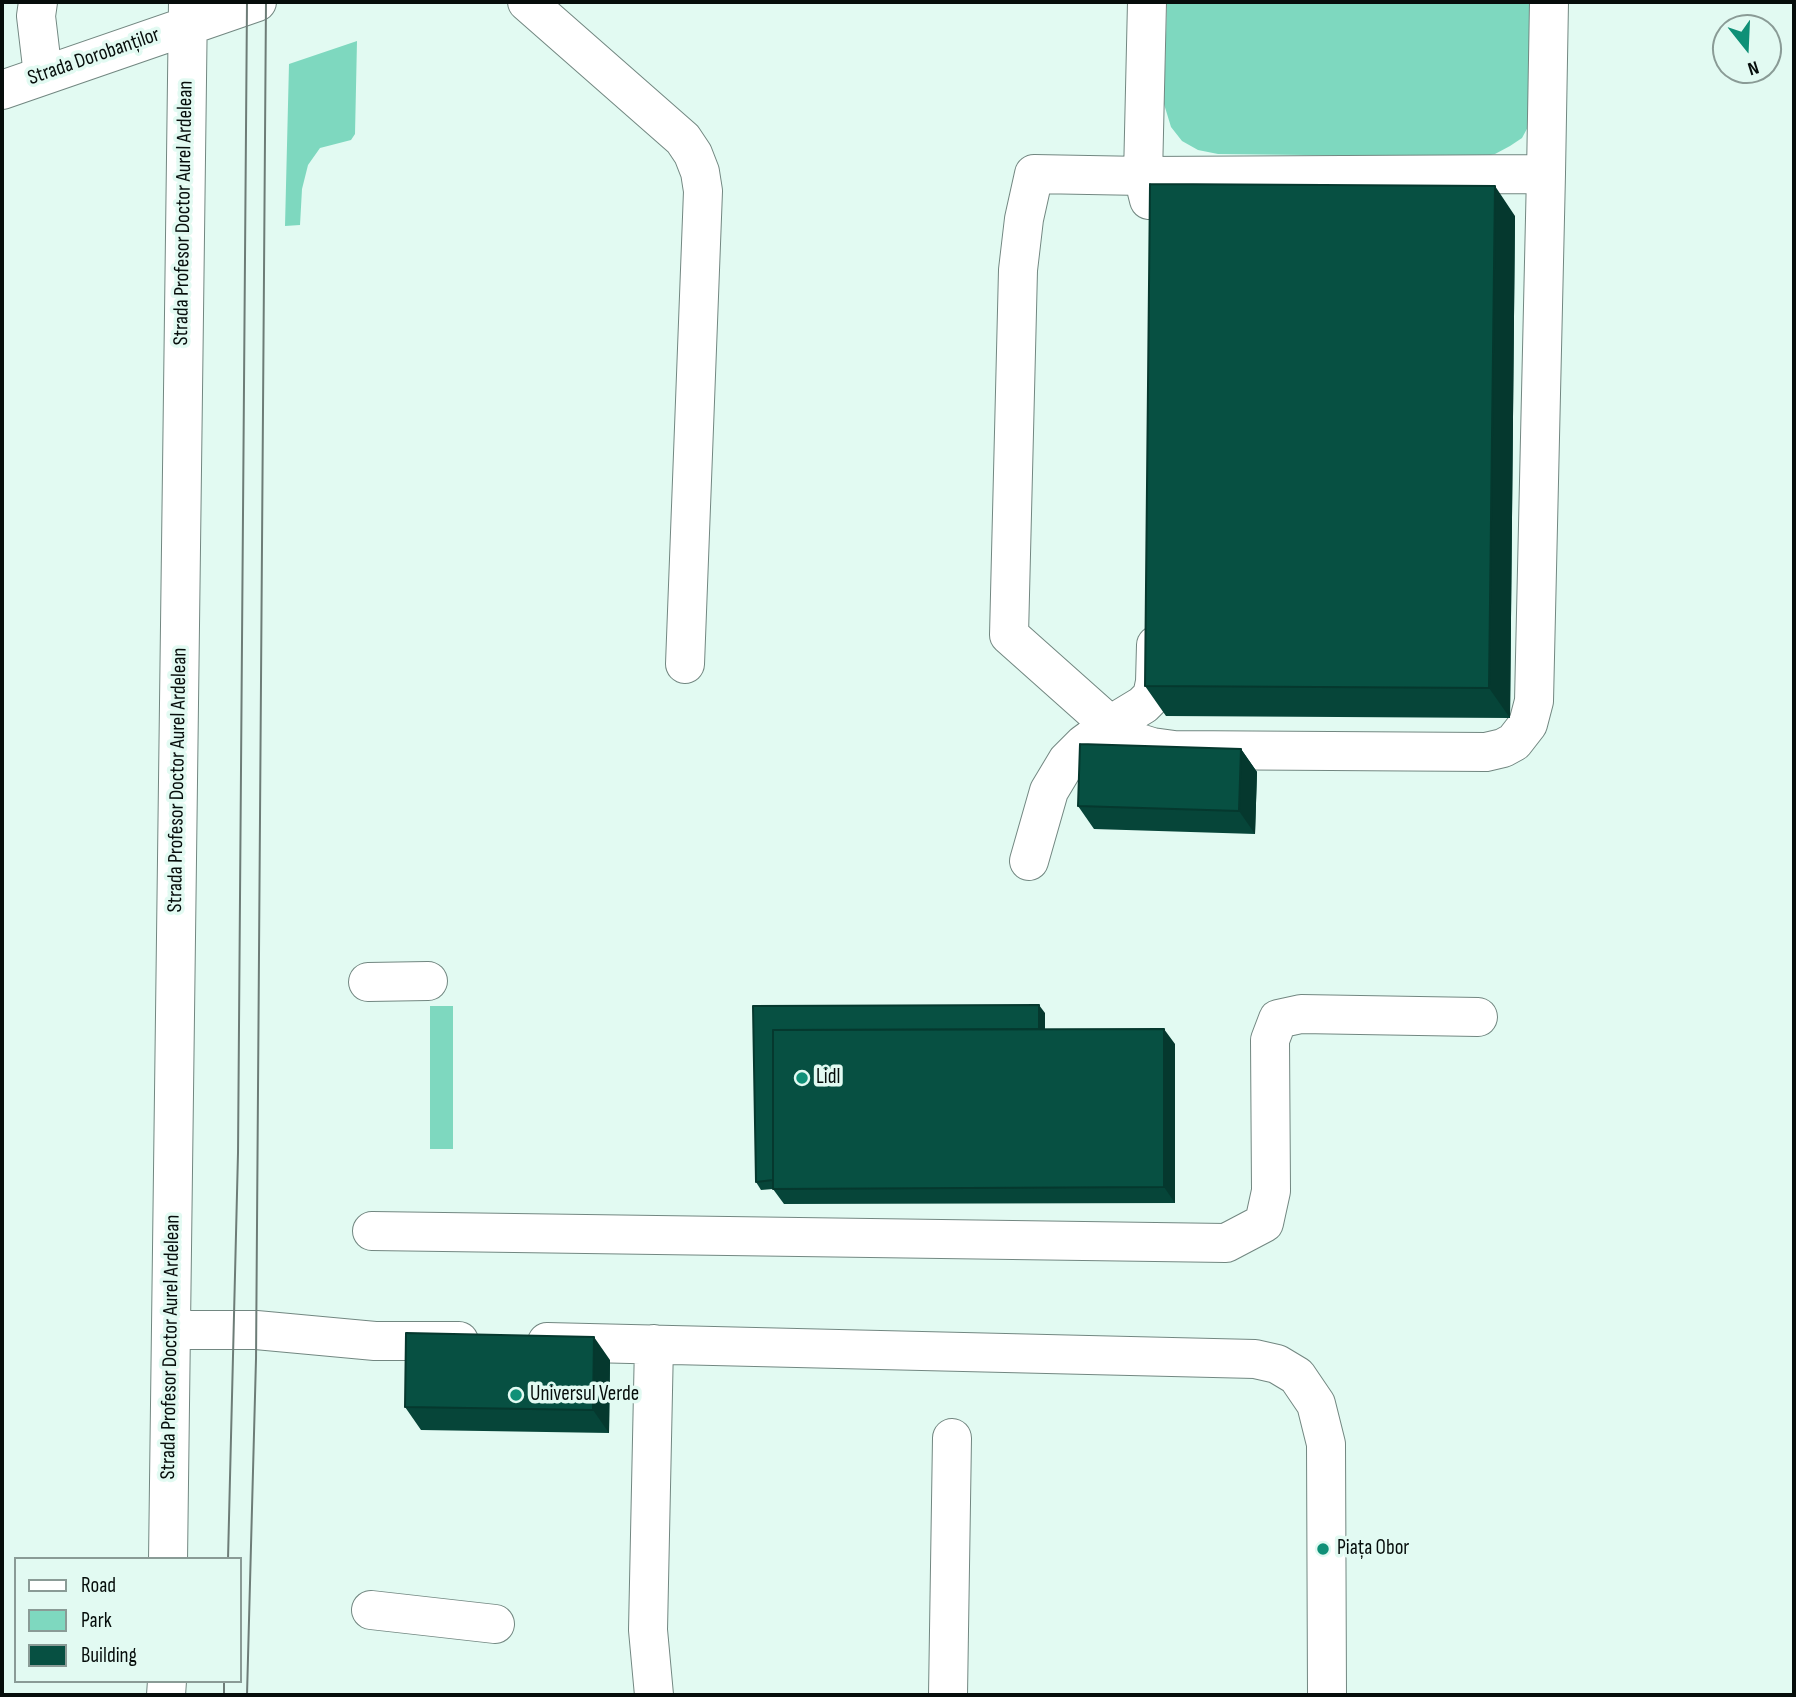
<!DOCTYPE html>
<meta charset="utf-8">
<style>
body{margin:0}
#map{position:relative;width:1796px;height:1697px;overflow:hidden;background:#e2faf2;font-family:"Sofia Sans Condensed",sans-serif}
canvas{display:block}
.frame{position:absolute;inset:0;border:4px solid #060d0b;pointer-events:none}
.legend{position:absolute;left:14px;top:1557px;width:228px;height:126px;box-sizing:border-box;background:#e2faf2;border:2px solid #8a9b96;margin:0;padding:9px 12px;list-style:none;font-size:21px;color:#060d0b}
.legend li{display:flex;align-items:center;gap:14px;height:35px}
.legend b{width:35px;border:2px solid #8a9b96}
.north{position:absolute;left:1712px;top:14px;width:70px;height:70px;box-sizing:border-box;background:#e2faf2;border:2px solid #8a9b96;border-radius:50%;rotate:162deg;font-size:19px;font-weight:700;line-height:28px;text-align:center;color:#060d0b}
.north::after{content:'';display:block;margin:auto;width:24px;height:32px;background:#0f9077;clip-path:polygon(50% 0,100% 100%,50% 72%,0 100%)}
</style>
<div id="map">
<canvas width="1796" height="1697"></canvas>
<div class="frame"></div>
<ul class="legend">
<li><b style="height:9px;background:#fff"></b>Road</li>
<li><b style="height:19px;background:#7ed8bf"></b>Park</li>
<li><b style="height:19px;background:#075042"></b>Building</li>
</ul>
<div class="north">N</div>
</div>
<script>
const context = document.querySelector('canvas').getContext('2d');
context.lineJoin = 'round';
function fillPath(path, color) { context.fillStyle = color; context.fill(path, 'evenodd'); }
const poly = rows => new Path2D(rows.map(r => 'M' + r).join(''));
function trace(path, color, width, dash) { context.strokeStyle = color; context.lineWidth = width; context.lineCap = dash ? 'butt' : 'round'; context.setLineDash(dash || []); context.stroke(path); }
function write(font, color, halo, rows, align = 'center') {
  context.font = font + ' "Sofia Sans Condensed",sans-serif'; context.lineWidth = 7; context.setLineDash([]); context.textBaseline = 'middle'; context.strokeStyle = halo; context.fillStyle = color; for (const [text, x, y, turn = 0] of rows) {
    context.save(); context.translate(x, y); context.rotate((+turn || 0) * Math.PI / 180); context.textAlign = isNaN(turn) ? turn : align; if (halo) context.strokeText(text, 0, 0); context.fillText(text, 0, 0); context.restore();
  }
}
fillPath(poly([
 [1167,2,1534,2,1529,125,1522,138,1510,146,1495,154,1481,157,1218,154,1198,150,1182,141,1171,127,1164,104],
 [357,41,355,134,351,140,320,148,308,165,302,189,300,225,285,226,289,64],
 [430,1006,453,1006,453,1149,430,1149]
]), '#7ed8bf');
const minor = poly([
 [38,2,36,16,43,75],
 [527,2,683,139,693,154,700,172,703,191,685,664],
 [1147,2,1143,176,1149,200],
 [1546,174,1143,176,1034,174,1024,219,1018,270,1009,635,1110,725,1136,742,1152,747,1174,750,1486,752,1503,748,1514,742,1528,724,1534,701,1546,174,1549,2],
 [1029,861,1049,791,1067,761,1084,744,1110,725,1143,705,1152,696,1155,682,1156,645],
 [368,982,428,981],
 [372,1231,1226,1243,1264,1223,1271,1191,1270,1040,1278,1019,1301,1014,1478,1017],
 [171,1330,256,1330,375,1341,459,1341],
 [547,1342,1255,1359,1277,1364,1297,1376,1316,1404,1326,1444,1327,1695],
 [371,1610,495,1624],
 [654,1695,648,1630,654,1344],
 [948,1695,952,1438]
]);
const major = poly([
 [2,90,257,2],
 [168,1559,188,2],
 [166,1695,167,1681]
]);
trace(minor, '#728781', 40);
trace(major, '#728781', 40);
trace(minor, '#fff', 38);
trace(major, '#fff', 38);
trace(poly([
 [228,1559,238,1153,247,2],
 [224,1695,224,1681],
 [247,1695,256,1359,266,2]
]), '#6d7c77', 2);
fillPath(poly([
 [1515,216,1510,718,1166,716,1145,686],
 [1241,749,1257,772,1255,834,1094,829,1078,806],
 [1045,1013,1045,1029,1175,1044,1175,1203,784,1204,773,1189,761,1190,756,1182],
 [610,1360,609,1433,421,1430,405,1407]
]), '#064539');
fillPath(poly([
 [1495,186,1515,216,1510,718,1489,688],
 [1241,749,1257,772,1255,834,1239,811],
 [1039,1005,1045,1013,1045,1045,1039,1037],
 [1164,1029,1175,1044,1175,1203,1164,1187],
 [594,1337,610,1360,609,1433,593,1410]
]), '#05382e');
const building = poly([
 [1150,184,1495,186,1489,688,1145,686,1150,184],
 [1080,744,1241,749,1239,811,1078,806,1080,744],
 [1039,1005,1039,1029,773,1030,773,1180,756,1182,753,1006,1039,1005],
 [1164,1029,1164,1187,773,1189,773,1030,1164,1029],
 [406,1333,594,1337,593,1410,405,1407,406,1333]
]);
fillPath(building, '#075042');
trace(building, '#05382e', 2);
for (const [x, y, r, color] of [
 [802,1078,7,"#0f9077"],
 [516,1395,7,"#0f9077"],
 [1323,1549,7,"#0f9077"]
]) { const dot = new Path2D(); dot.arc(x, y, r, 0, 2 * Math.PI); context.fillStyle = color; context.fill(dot); trace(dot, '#e2faf2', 2.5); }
write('21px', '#060d0b', '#e2faf2', [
 ["Strada Dorobanților",94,57,-19],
 ["Strada Profesor Doctor Aurel Ardelean",184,213,-89],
 ["Strada Profesor Doctor Aurel Ardelean",178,780,-89],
 ["Strada Profesor Doctor Aurel Ardelean",171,1347,-89]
]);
write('21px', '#060d0b', '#e2faf2', [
 ["Lidl",816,1078],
 ["Universul Verde",530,1395],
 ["Piața Obor",1337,1549]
], 'left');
</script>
